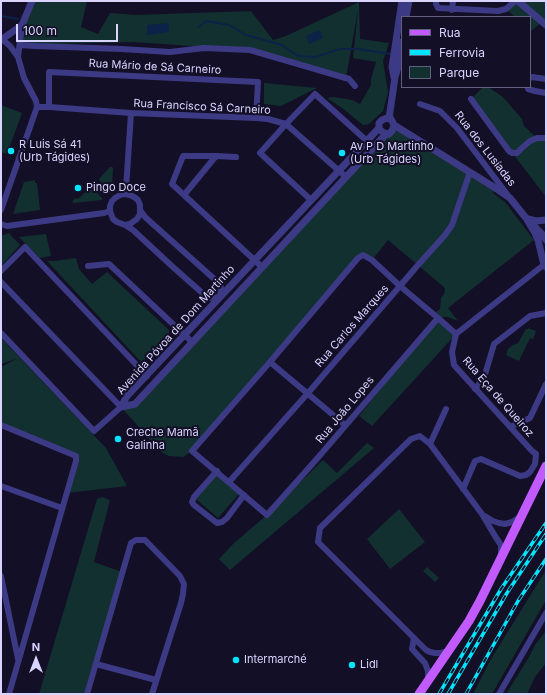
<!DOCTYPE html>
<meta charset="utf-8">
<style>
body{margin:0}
#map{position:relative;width:547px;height:695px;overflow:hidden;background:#130f26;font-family:Inter,sans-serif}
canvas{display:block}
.frame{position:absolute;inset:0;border:2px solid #d9d4ff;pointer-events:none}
.legend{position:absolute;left:401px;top:16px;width:130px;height:72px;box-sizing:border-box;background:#130f26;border:1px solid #625e7d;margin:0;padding:5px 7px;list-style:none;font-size:12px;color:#d9d4ff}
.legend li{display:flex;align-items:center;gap:8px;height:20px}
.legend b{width:20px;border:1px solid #625e7d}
.north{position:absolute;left:16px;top:639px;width:40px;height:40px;-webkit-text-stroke:3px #130f26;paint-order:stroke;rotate:0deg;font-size:11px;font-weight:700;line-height:16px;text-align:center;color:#d9d4ff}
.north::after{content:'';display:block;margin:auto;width:14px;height:18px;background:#d9d4ff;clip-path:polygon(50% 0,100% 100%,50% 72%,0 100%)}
.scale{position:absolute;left:16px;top:24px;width:102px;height:18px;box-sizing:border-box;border:2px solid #d9d4ff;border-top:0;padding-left:5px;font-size:12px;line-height:14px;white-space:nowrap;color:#d9d4ff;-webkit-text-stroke:3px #130f26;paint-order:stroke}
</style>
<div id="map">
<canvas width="547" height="695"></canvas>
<div class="frame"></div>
<ul class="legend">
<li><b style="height:5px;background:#c25bff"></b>Rua</li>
<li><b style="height:5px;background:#00e5ff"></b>Ferrovia</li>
<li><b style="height:11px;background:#12302f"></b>Parque</li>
</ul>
<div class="north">N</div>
<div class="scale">100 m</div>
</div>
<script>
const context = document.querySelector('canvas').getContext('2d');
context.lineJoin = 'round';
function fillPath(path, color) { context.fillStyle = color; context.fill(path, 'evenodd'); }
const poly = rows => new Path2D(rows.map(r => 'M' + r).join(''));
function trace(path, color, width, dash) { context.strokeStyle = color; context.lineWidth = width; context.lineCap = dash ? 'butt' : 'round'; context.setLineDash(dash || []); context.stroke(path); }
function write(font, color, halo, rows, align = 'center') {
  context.font = font + ' Inter,sans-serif'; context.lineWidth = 4; context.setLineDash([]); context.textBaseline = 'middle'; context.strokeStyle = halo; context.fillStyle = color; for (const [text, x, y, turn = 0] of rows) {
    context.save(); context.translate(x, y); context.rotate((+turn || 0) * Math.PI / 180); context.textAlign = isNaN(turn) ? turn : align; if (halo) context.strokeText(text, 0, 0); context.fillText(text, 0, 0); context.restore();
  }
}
fillPath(poly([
 [32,1,87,1,81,27,98,34,110,13,136,15,251,11,273,40,286,36,359,2,360,39,389,43,383,61,388,92,383,111,369,124,363,125,342,108,327,98,334,97,352,100,360,104,371,85,371,79,376,62,353,58,358,10,346,78,250,50,133,42,20,45,22,25],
 [515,1,546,1,546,26,542,22,530,32,530,17,515,17,506,9],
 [264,83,317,88,281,106,264,104],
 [483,87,488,87,503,97,522,119,524,126,537,138,546,138,546,197,471,99],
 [1,105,22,113,7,154,1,152],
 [395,126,497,189,493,193,505,202,534,240,448,308,458,321,448,317,443,317,441,320,433,314,440,309,441,298,444,294,445,288,388,240,372,260,363,255,192,451,183,457,169,456,160,451,121,407,135,404],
 [110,167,112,167,113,168,112,186,111,189,108,189,99,180,99,179],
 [35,180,35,183,37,183,40,210,13,214,24,182],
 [91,187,103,199,101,200,74,203,72,202,74,199,79,198],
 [9,233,20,245,2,265,1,237,3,235],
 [46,234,51,256,40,258,19,237],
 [76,258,79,269,92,284,107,272,169,330,169,335,142,363,47,261,54,261],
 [436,320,456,334,372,426,359,416],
 [528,328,536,331,533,339,530,338,519,361,506,355,508,349,513,345,518,343,526,329,528,329],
 [1,338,106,448,127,486,67,493,76,456,1,425,1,367,16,359,1,364],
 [367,443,374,448,230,570,219,559,234,543,267,515,323,460,337,473],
 [216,475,239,494,218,518,196,499],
 [102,497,110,500,94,562,122,572,84,694,39,694,97,499],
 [399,509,425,542,390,569,367,539],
 [427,567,439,578,435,582,423,571],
 [546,570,546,600,492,694,473,694,491,659],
 [546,631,546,663,535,677,527,694,506,694,529,657,535,645]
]), '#12302f');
fillPath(poly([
 [169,23,169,32,147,35,147,25],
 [320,30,323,38,309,44,306,36]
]), '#0c2248');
trace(poly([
 [1,16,18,19],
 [199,27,206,21,229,25,246,35,282,45,298,56,316,57,340,49,358,49,391,54]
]), '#0c2248', 2);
trace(poly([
 [436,1,436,4,438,8,498,11,506,9,515,1],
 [452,10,453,1],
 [20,45,35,46,121,49,170,52,204,48,250,50,349,79,355,86],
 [18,57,22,25],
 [530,78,532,77,546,79],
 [528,87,528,89,535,91,546,93],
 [471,99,509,151,512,153,517,153,523,147,530,141,537,138,546,138],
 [420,104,440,111,457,128,507,194],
 [37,107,49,107,131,113,256,118,268,119,286,124,346,177],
 [49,107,49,72,258,82,256,118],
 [216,156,236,157],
 [125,194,126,189,131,113],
 [184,195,216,156,183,156,172,184,262,267],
 [311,200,260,153,286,124,315,94,367,141],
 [1,210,37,107,36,101,24,78,18,57,10,46,2,39],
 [140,210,145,217,221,285,220,297],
 [1,224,7,226,104,213,110,211],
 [125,225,130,224,137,219,140,214,140,205,138,200,134,197,130,195,125,194,120,195,115,198,112,201,110,206,110,211,113,219,117,222,125,225,133,230,174,268,208,298,220,297],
 [88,266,109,264,192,342],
 [1,271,25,247,147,376],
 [1,282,121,407,94,431,1,333],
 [438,318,315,461,267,515,192,451,270,362,358,258,363,255,372,260,400,286,438,318,456,334],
 [270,362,345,425],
 [475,389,484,378,494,344,530,316,546,313],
 [446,409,430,444,482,514,495,536,501,545,501,556],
 [1,425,76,456,76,461,57,527,9,694],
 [510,427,530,418,546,384],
 [430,444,420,436,411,439,320,528,318,542,426,650,430,652,435,653,441,653,449,651],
 [217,471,194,497,192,502,194,505,217,523,222,522,227,518,244,495],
 [229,482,308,393,418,265,445,235,452,225,470,172],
 [1,486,62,508],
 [463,489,475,461,481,459,520,476,526,475,530,472,535,464,536,454,532,451,454,365,452,352,456,334,546,263],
 [483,515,493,521,499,523,505,524,512,522,520,517],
 [1,576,18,659],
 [414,638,412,649,425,663,428,671,428,680],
 [96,664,156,680],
 [87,694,113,605,131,543,136,540,145,540,180,576,184,584,183,594,181,603,152,694],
 [499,694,546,613]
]), '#3d3a85', 6);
trace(poly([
 [518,1,546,25],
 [406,17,409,1],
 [1,40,22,25,32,1],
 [394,77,392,67,402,1],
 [389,119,395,77,398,67,402,42],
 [394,125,392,131,389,134,384,133,380,130,379,128,379,123,382,120,387,118,391,119,394,125,497,189,510,198,526,218,535,233,538,240,544,265,546,267],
 [528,219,536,221,546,220],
 [532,224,543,235,546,240],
 [121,407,135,404,386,134],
 [121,407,127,396,379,128]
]), '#3d3a85', 7);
trace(poly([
 [419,694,469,621,480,601,546,466]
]), '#c25bff', 9);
const rail = poly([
 [439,694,501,589,546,523],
 [448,694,507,593,546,534],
 [466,694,518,601,546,559]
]);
trace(rail, '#00e5ff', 3.5);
trace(rail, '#130f26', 2, [6]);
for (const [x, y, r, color] of [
 [11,151,4,"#00e5ff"],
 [342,153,4,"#00e5ff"],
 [78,188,4,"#00e5ff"],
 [118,439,4,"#00e5ff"],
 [236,660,4,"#00e5ff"],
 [352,665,4,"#00e5ff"]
]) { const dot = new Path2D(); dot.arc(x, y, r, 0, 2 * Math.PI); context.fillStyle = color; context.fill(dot); trace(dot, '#130f26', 1.5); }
write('11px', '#d9d4ff', '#130f26', [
 ["Rua Mário de Sá Carneiro",155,67,3],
 ["Rua Francisco Sá Carneiro",202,107,3],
 ["Rua dos Lusíadas",485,149,52],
 ["Rua Carlos Marques",352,326,-49],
 ["Avenida Póvoa de Dom Martinho",176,330,-48],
 ["Rua Eça de Queiroz",498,397,49],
 ["Rua João Lopes",345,410,-50]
]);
write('11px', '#d9d4ff', '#130f26', [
 ["R Luis Sá 41",19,145],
 ["(Urb Tágides)",19,158],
 ["Av P D Martinho",350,147],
 ["(Urb Tágides)",350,160],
 ["Pingo Doce",86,188],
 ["Creche Mamã",126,433],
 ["Galinha",126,446],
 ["Intermarché",244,660],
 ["Lidl",360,665]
], 'left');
</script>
